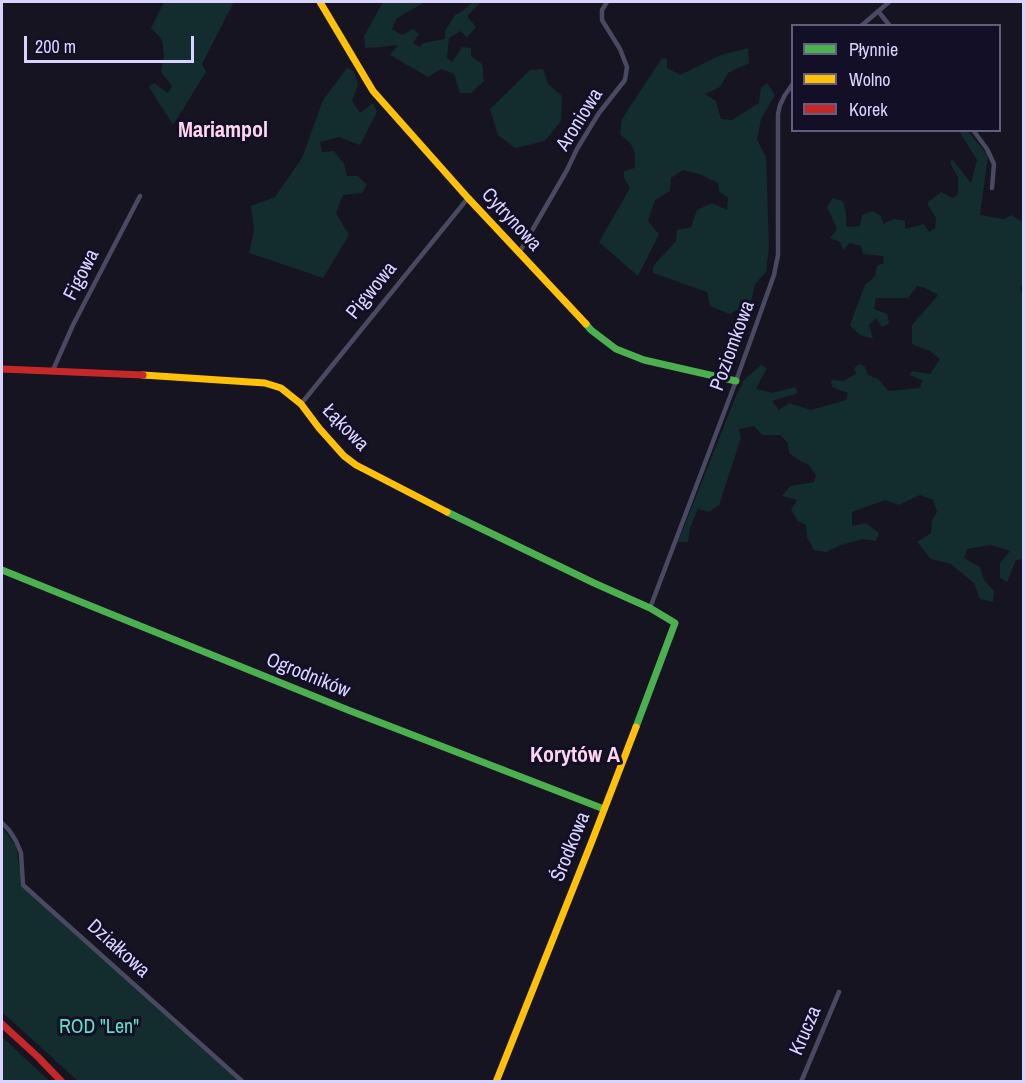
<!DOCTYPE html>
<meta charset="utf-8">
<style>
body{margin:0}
#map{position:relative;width:1025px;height:1083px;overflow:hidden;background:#161421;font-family:"Archivo Narrow",sans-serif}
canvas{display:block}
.frame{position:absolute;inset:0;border:3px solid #d9d4ff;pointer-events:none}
.legend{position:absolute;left:791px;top:24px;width:210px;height:108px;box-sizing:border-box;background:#130f26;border:2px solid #625e7d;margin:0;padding:8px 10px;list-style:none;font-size:18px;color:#d9d4ff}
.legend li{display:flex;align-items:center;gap:12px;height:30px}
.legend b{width:30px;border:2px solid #625e7d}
.scale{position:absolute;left:24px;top:36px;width:170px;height:27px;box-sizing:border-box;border:3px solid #d9d4ff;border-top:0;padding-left:8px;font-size:18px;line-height:21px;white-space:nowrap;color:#d9d4ff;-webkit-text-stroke:4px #130f26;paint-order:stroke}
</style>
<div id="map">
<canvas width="1025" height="1083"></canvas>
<div class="frame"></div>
<ul class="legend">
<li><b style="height:8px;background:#4caf50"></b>Płynnie</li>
<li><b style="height:8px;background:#ffc107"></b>Wolno</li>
<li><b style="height:8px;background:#c62828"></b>Korek</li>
</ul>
<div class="scale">200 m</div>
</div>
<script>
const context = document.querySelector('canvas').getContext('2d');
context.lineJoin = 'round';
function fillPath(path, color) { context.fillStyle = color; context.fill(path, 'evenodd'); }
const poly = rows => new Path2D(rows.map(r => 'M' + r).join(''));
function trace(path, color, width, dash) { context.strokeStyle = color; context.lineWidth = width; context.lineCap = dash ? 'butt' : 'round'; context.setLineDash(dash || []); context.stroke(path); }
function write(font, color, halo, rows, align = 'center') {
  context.font = font + ' "Archivo Narrow",sans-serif'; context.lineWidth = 6; context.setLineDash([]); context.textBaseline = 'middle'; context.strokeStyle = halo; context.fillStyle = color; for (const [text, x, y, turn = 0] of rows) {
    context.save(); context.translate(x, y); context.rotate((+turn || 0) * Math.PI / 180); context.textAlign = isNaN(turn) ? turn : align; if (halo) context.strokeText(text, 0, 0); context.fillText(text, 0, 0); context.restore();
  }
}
fillPath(poly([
 [164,2,234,2,202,64,206,72,173,125,149,87,154,83,168,93,172,86,161,72,164,56,162,40,151,28],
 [383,2,425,2,397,18,392,29,402,35,413,29,419,34,413,43,420,47,423,43,445,39,445,31,455,15,461,12,473,2,481,2,467,16,476,27,467,38,461,31,449,38,447,58,452,62,462,47,471,48,471,56,482,64,484,81,471,93,460,93,454,74,441,69,428,77,390,55,398,45,381,47,365,48,364,36],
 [748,48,749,63,728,73,720,87,705,94,716,101,721,119,732,120,759,103,761,88,767,83,775,95,761,119,757,140,766,157,769,247,766,272,755,284,751,302,730,314,710,306,707,292,653,273,653,266,676,241,677,230,691,227,697,210,712,203,727,210,728,198,719,191,718,183,699,174,683,170,671,178,670,191,655,200,648,221,659,234,638,276,599,242,630,188,624,178,624,171,635,168,635,154,631,144,620,134,622,119,662,58,667,59,667,68,680,75,721,55],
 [347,68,354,71,358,85,352,101,360,113,373,103,377,112,360,145,339,137,320,142,322,152,334,151,344,164,347,176,358,176,367,185,362,193,343,195,336,213,349,235,323,278,249,253,254,230,251,206,275,197,302,158,323,100],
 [543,69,548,84,562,96,561,121,545,141,515,148,498,135,490,109,530,70],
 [959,131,968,131,988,156,980,215,1004,219,1012,215,1020,221,1023,220,1023,283,1020,288,1024,301,1023,559,1016,560,1007,582,1000,578,1000,563,1010,551,991,545,967,549,964,558,980,567,984,580,994,591,993,602,980,599,974,583,951,564,931,559,917,542,931,533,932,520,937,512,933,500,920,495,899,505,885,500,852,512,852,526,866,523,879,533,876,541,863,539,841,545,826,552,814,550,807,537,806,525,798,521,791,510,797,500,782,496,790,486,814,482,816,475,809,465,799,460,789,453,788,443,780,435,762,435,754,426,739,429,741,438,719,505,709,512,698,509,690,528,688,542,678,542,736,396,744,380,761,365,767,368,756,389,762,390,772,393,795,387,798,393,772,401,779,410,789,403,811,410,846,400,848,393,832,387,831,380,843,381,856,374,854,368,860,364,865,367,868,375,878,379,889,391,920,388,922,380,909,375,912,371,930,374,940,359,930,351,916,346,912,343,912,325,938,295,925,288,917,286,908,298,876,298,874,309,887,314,889,324,882,327,876,318,869,325,873,339,860,335,850,325,865,285,875,276,877,266,884,263,883,256,863,254,861,246,850,243,843,250,840,242,830,238,837,229,827,207,833,198,843,201,846,213,846,227,860,226,862,215,872,211,881,216,883,224,894,219,905,221,905,229,924,224,929,232,935,228,936,218,927,203,941,192,953,198,958,194,958,177,950,163,952,159,971,183,977,160],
 [2,827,16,846,20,871,20,885,240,1081,78,1081,2,1012],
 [2,1037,43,1075,49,1081,2,1081]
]), '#132c2d');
trace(poly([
 [878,11,890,26],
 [861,26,889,2],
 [973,130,987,149,994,164,992,188],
 [519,253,567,170,577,149,599,113,625,80,627,67,620,49,602,20,602,10,607,2],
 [53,370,73,325,140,196],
 [301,404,468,198],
 [650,608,736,381,774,275,778,255,778,114,780,105,785,95,792,85],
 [2,823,9,830,16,841,21,853,23,885,243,1082],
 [801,1082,839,992]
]), '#4a4962', 4.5);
trace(poly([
 [586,324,591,330,616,349,644,360,736,381],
 [447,512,594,583,650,608,675,623,636,727],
 [2,570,348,710,604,809]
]), '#4caf50', 7);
trace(poly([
 [320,2,373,91,468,198,586,324],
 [143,375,265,383,281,388,301,404,319,428,344,456,356,465,447,512],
 [496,1082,592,841,636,727]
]), '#ffc107', 7);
trace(poly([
 [2,369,143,375],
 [2,1024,38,1057,62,1082]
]), '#c62828', 7);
write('20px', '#d9d4ff', '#130f26', [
 ["Aroniowa",580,120,-58],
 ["Cytrynowa",511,220,47],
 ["Figowa",82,275,-63],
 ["Pigwowa",372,291,-51],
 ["Poziomkowa",733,346,-70],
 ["Łąkowa",345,428,46],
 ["Ogrodników",308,676,22],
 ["Środkowa",571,847,-68],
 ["Działkowa",118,949,42],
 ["Krucza",806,1031,-67]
]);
write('20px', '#5fe0c0', '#130f26', [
 ["ROD \"Len\"",99,1028]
]);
write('bold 22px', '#ffd6f0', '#130f26', [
 ["Mariampol",223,131],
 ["Korytów A",575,756]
]);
</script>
